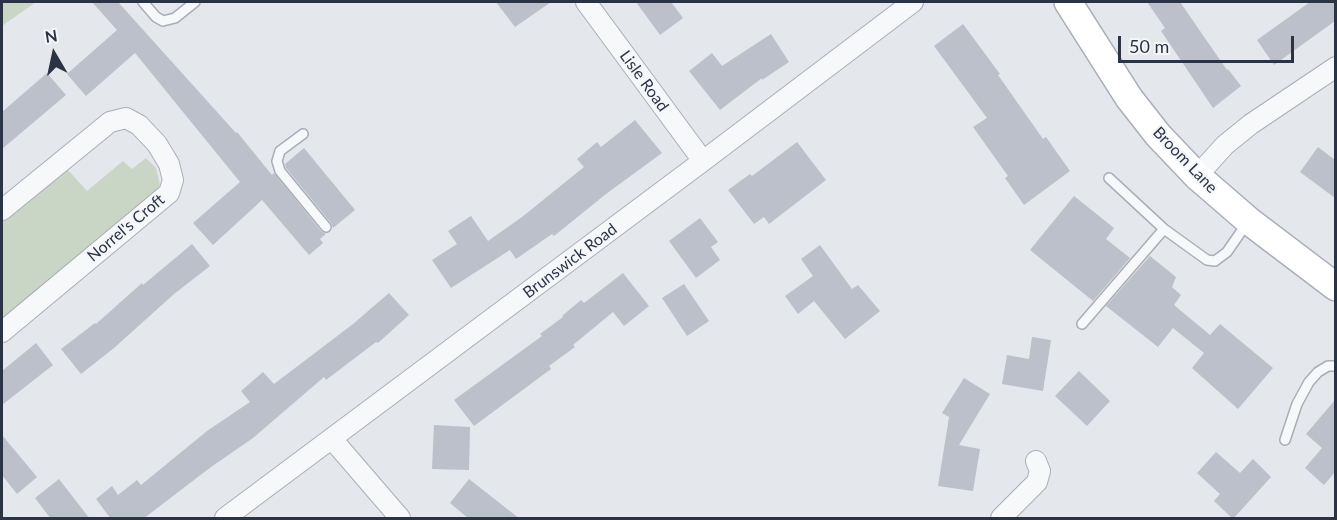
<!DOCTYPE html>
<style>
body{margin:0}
#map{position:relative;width:1337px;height:520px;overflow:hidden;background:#e4e7ec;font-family:Lato,sans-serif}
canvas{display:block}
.frame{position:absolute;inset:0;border:3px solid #2b3445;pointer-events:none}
.north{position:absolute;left:24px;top:24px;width:60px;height:60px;-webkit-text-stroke:4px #f4f6f9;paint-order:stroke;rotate:351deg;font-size:16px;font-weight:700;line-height:24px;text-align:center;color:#2b3445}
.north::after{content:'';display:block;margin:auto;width:21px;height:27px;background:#2b3445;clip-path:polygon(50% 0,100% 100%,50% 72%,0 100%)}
.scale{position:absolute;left:1118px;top:36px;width:176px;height:27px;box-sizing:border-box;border:3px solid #2b3445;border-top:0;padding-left:8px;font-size:18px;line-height:21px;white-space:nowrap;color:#2b3445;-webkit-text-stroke:4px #f4f6f9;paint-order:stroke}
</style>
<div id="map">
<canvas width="1337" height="520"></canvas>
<div class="frame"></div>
<div class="north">N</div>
<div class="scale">50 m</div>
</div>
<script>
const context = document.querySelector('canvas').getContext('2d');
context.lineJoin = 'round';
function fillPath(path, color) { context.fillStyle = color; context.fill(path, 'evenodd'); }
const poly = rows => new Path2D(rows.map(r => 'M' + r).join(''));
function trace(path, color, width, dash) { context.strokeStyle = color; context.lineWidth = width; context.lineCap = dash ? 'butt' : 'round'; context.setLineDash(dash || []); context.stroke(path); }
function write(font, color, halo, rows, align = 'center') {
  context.font = font + ' Lato,sans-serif'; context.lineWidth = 4.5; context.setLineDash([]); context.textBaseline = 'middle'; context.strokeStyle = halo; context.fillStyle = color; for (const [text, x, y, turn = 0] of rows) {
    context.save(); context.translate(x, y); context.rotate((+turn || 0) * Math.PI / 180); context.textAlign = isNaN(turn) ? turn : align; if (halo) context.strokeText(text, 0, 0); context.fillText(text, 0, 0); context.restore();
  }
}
fillPath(poly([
 [2,2,36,2,2,26],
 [146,158,156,168,160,185,154,197,2,323,2,222,67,169,87,191,123,161,132,169]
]), '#c9d6c5');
fillPath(poly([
 [92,2,118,2,236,133,237,132,272,175,274,173,321,231,326,234,320,239,323,243,309,255,262,200,213,245,193,223,240,182,135,53,86,96,67,74,117,30],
 [496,2,551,2,515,27],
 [636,2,671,2,683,18,660,35],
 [1147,2,1180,2,1227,70,1228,69,1241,86,1213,108,1161,31,1165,28],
 [1310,2,1335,2,1335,21,1274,65,1257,40],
 [963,24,1000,74,998,75,1043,139,1046,137,1070,171,1024,205,1005,178,1008,176,973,127,987,118,934,46],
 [771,34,789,62,762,80,762,78,720,110,689,71,712,53,722,66],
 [47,73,66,95,2,149,2,112],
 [635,120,662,153,606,194,554,236,552,234,516,259,510,250,451,288,432,260,457,244,448,231,471,216,488,241,522,217,584,167,577,159,597,142,601,147],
 [797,142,826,180,769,224,764,217,754,224,728,190,750,174,752,176],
 [1318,147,1335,160,1335,198,1300,172],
 [304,148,355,210,333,228,331,223,286,168,285,164],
 [1074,196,1114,228,1106,239,1130,258,1093,301,1030,250],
 [700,218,718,242,711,247,720,260,696,278,669,241],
 [192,244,210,266,174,294,114,348,81,374,61,349,95,323,96,324,142,283,143,285],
 [820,245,852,289,858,285,880,311,845,339,814,301,798,314,785,296,813,276,801,259],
 [1150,256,1176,277,1172,287,1181,295,1174,305,1210,335,1220,324,1273,368,1238,409,1192,368,1204,353,1173,328,1158,347,1106,306],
 [623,273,649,306,624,326,613,312,573,345,575,347,549,366,551,369,474,426,454,400,542,336,540,334,563,317,562,316,581,300,584,303],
 [684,284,709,321,687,336,662,298],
 [389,293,409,315,378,343,376,342,326,380,324,377,253,438,211,467,143,519,111,519,96,499,112,486,118,495,137,480,141,485,207,431,250,402,241,391,263,372,274,384,353,324],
 [1032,337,1051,340,1043,391,1002,384,1007,355,1029,359],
 [36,343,53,365,2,405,2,371],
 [1079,371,1110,401,1087,426,1055,396],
 [964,378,990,394,959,445,980,449,973,491,938,486,949,417,942,413],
 [1335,400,1335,472,1324,485,1305,468,1322,448,1306,434],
 [434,425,470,427,469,470,432,469],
 [2,435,37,477,17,494,2,475],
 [1216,452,1240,473,1253,459,1271,477,1233,519,1214,501,1220,494,1197,473],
 [59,479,90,519,51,519,35,498],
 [469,479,520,519,469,519,450,503]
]), '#bbc0ca');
const lane = poly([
 [143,2,156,17,163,21,175,18,195,2],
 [303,134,280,151,277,161,280,171,326,227],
 [1109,178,1164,229,1207,260,1215,261,1227,252,1247,223],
 [1082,324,1164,229],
 [1285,440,1297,404,1309,382,1318,372,1328,366,1336,366]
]);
const street = poly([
 [586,2,703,161],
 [1197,176,1225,145,1251,124,1336,67],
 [2,210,110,122,126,118,139,125,157,144,169,164,173,180,169,193,2,332],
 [332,439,400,518],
 [225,518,703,161,913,2],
 [1001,518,1037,482,1040,471,1036,461]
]);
const secondary = poly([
 [1068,2,1129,98,1158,135,1197,176,1249,221,1336,287]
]);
trace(lane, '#a9aeb7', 12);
trace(street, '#a9aeb7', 22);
trace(secondary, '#a9aeb7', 30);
trace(lane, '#f7f8fa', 9);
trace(street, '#f7f8fa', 20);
trace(secondary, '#fff', 27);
write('16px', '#2b3445', '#f4f6f9', [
 ["Lisle Road",644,81,54],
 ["Broom Lane",1185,160,46],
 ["Norrel's Croft",126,228,-40],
 ["Brunswick Road",570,261,-37]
]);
</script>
